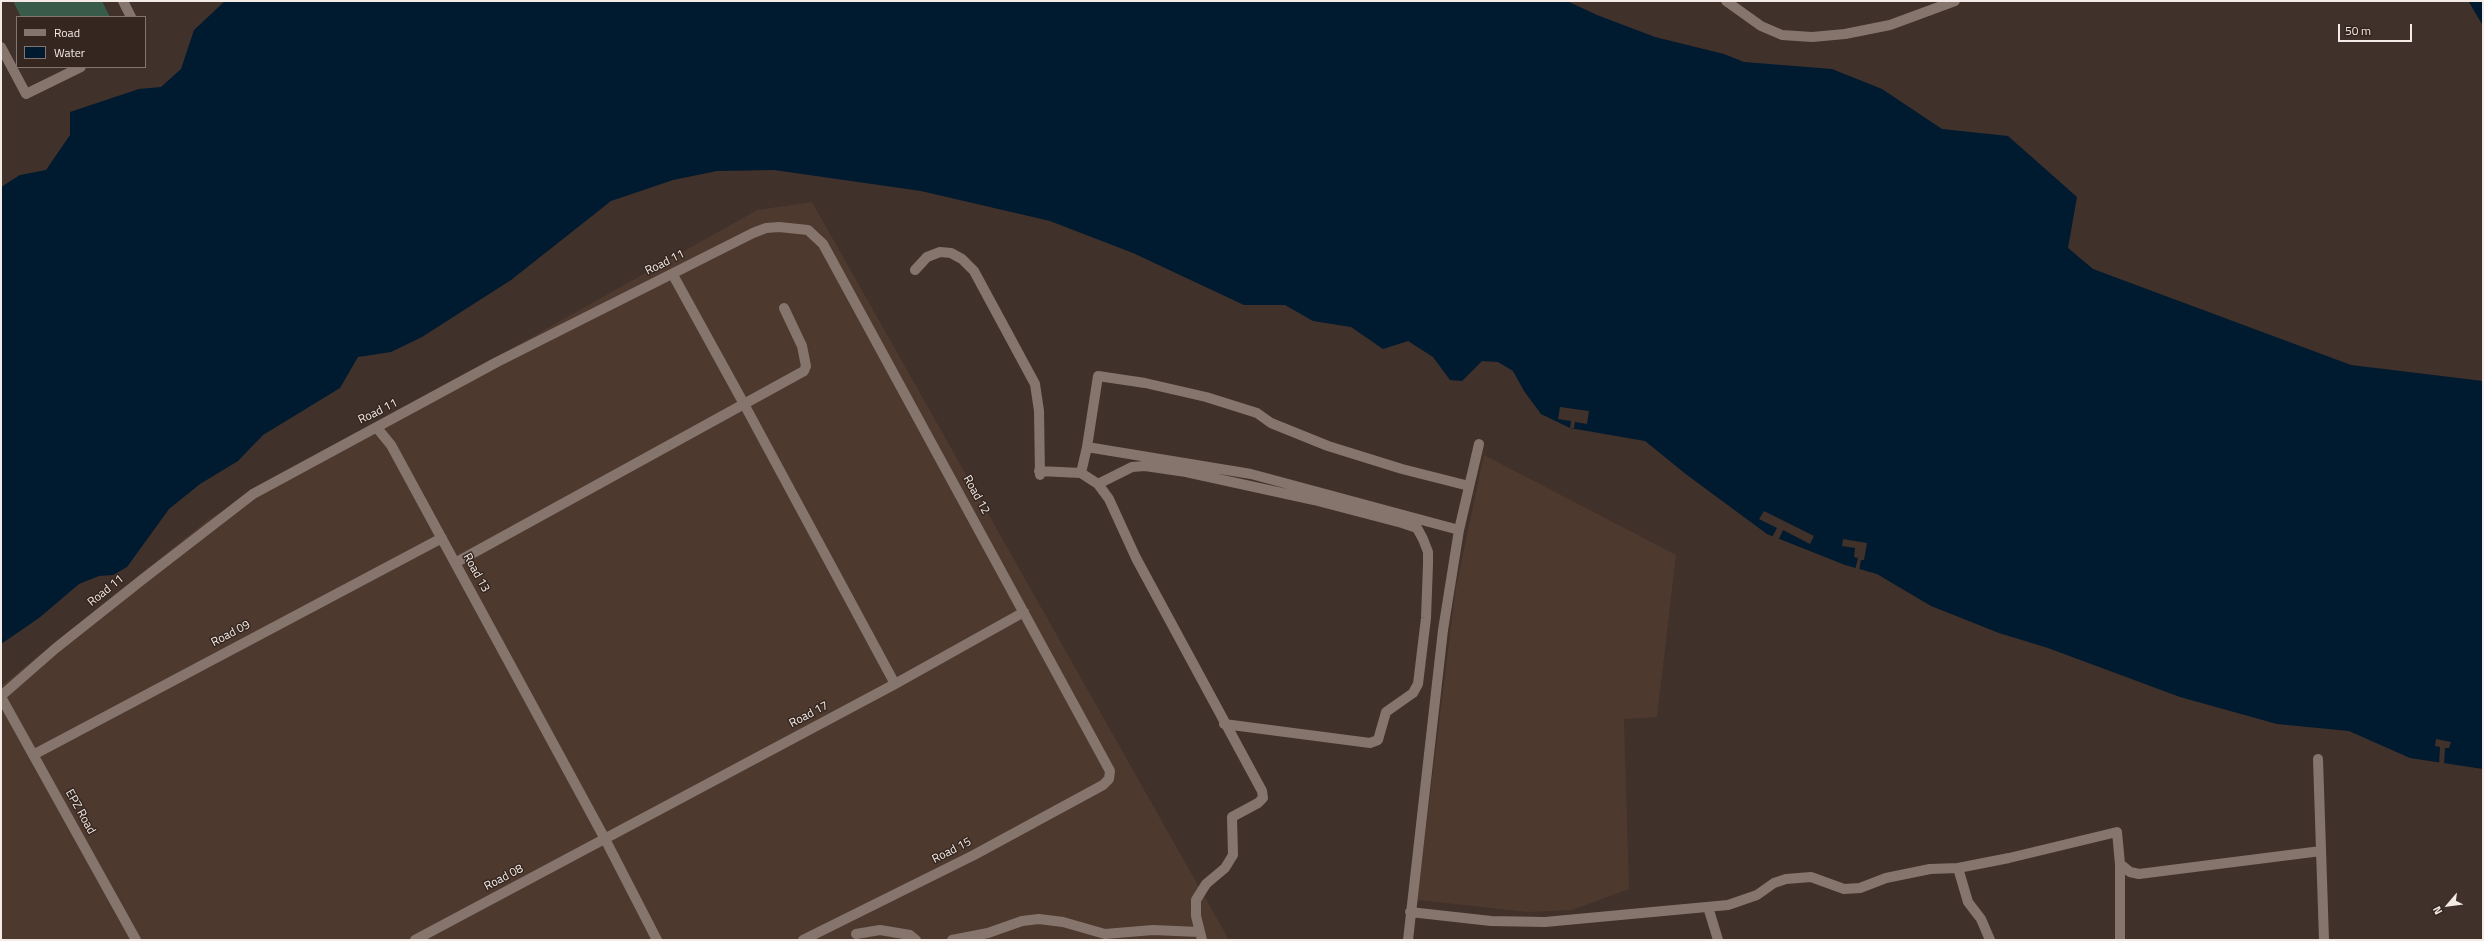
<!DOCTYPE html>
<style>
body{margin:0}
#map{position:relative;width:2484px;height:941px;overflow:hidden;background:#40312a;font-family:"Titillium Web",sans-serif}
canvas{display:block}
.frame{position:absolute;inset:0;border:2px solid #f5ebe6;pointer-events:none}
.legend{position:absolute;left:16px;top:16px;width:130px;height:52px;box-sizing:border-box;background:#352720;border:1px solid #82756f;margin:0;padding:5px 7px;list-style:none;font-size:12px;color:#f5ebe6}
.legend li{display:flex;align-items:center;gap:8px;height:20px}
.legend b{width:20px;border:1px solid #82756f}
.north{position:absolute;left:2428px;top:885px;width:40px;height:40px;-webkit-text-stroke:3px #352720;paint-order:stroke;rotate:242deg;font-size:11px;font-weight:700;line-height:16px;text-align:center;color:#f5ebe6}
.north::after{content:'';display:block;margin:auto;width:14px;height:18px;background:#f5ebe6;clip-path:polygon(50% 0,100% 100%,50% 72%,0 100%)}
.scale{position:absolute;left:2338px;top:24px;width:74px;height:18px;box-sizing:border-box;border:2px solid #f5ebe6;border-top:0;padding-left:5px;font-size:12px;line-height:14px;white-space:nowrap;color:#f5ebe6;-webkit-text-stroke:3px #352720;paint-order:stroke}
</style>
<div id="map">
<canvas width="2484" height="941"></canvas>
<div class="frame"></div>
<ul class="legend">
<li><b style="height:5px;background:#86756d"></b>Road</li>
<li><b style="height:11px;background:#001a30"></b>Water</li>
</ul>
<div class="north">N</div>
<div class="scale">50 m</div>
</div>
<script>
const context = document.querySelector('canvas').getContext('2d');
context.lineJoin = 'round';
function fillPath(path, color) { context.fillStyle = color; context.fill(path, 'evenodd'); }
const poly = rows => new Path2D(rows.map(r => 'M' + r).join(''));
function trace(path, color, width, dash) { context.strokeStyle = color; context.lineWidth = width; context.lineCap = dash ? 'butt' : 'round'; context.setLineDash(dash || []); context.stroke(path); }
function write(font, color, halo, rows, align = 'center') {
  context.font = font + ' "Titillium Web",sans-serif'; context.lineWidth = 3; context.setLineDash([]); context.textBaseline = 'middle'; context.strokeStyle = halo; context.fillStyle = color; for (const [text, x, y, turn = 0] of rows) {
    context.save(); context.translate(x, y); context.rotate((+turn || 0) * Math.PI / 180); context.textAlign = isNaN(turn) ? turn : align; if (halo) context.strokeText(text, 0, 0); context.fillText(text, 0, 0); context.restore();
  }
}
fillPath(poly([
 [812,202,1229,940,1,940,1,686,209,519,757,210],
 [1484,455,1676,555,1657,717,1624,719,1629,889,1572,910,1528,912,1417,900,1456,587]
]), '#4e392f');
fillPath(poly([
 [13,1,102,1,110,17,21,17]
]), '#395b49');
fillPath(poly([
 [225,1,1567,1,1597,15,1655,37,1724,54,1744,62,1832,69,1882,89,1942,129,2008,136,2077,197,2068,248,2093,269,2351,365,2483,381,2483,769,2410,758,2349,731,2277,724,2180,697,2048,648,1999,633,1931,606,1877,574,1845,565,1767,534,1687,475,1645,441,1570,428,1541,414,1524,391,1513,371,1498,362,1482,361,1462,381,1450,380,1433,357,1408,341,1383,349,1351,327,1313,321,1285,305,1244,305,1133,253,1050,221,921,191,774,170,717,171,673,180,611,201,511,280,422,337,391,352,358,357,340,388,263,435,238,461,200,484,169,509,127,567,113,575,99,576,79,584,39,618,1,644,1,187,20,175,46,170,70,135,70,112,139,89,161,87,181,69,194,30],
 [2469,1,2483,1,2483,26,2469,2]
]), '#001a30');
fillPath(poly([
 [1560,407,1589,411,1587,424,1575,422,1574,428,1570,428,1571,421,1558,419],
 [1764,511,1814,536,1810,544,1783,530,1779,539,1772,537,1777,528,1759,519],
 [1843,539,1867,543,1864,560,1861,560,1859,571,1855,570,1858,558,1854,557,1855,548,1842,546],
 [2436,739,2451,742,2449,748,2445,748,2444,765,2439,765,2440,747,2435,746]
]), '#40312a');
trace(poly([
 [123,1,131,17],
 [1726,1,1761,26,1782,35,1812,37,1845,34,1890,25,1955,1],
 [1,47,26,94,81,67],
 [915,270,927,257,940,252,951,253,962,259,974,271,1035,384,1039,411,1040,475],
 [673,275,744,404,804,371,806,366,802,346,784,308],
 [377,428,391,445,605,839,657,940],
 [1087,447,1098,376,1145,383,1206,397,1257,413,1271,423,1328,446,1402,469,1469,486],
 [1039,471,1081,473,1098,484,1109,499,1136,558,1262,791,1263,798,1258,803,1232,817,1233,855,1225,868,1206,884,1196,900,1196,916,1202,940],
 [1081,473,1087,447,1251,474,1459,530],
 [1098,484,1132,467,1145,466,1186,472,1314,500,1402,523,1417,528,1423,539,1428,552,1428,564,1426,618,1418,684,1413,693,1386,712,1378,740,1370,743,1224,724],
 [455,563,744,404,895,684],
 [1,696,56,648,143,579,253,494,497,362,753,233,766,228,779,227,808,230,823,244,1110,771,1109,779,1103,785,974,855,803,940],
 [1,697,136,940],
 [33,755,442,538],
 [2318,759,2324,940],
 [2120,864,2130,872,2139,874,2321,851],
 [1958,868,1968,902,1981,919,1990,940],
 [1708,907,1718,940],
 [1410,912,1491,921,1545,922,1728,905,1757,895,1774,883,1786,879,1811,877,1844,889,1860,888,1886,878,1930,869,1958,868,2009,858,2117,832,2120,864,2120,940],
 [856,934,880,930,910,935,916,940],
 [415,940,895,684,1024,612],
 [952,940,988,933,1022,921,1039,919,1063,922,1105,934,1153,930,1199,932],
 [1408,940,1443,630,1459,530,1479,444]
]), '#86756d', 10);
write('12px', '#f5ebe6', '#352720', [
 ["Road 11",665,263,-26],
 ["Road 11",378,412,-26],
 ["Road 12",976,495,61],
 ["Road 13",476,573,61],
 ["Road 11",106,591,-39],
 ["Road 09",231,634,-28],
 ["Road 17",809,715,-28],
 ["EPZ Road",80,812,61],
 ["Road 15",952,851,-27],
 ["Road 08",504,878,-28]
]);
</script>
